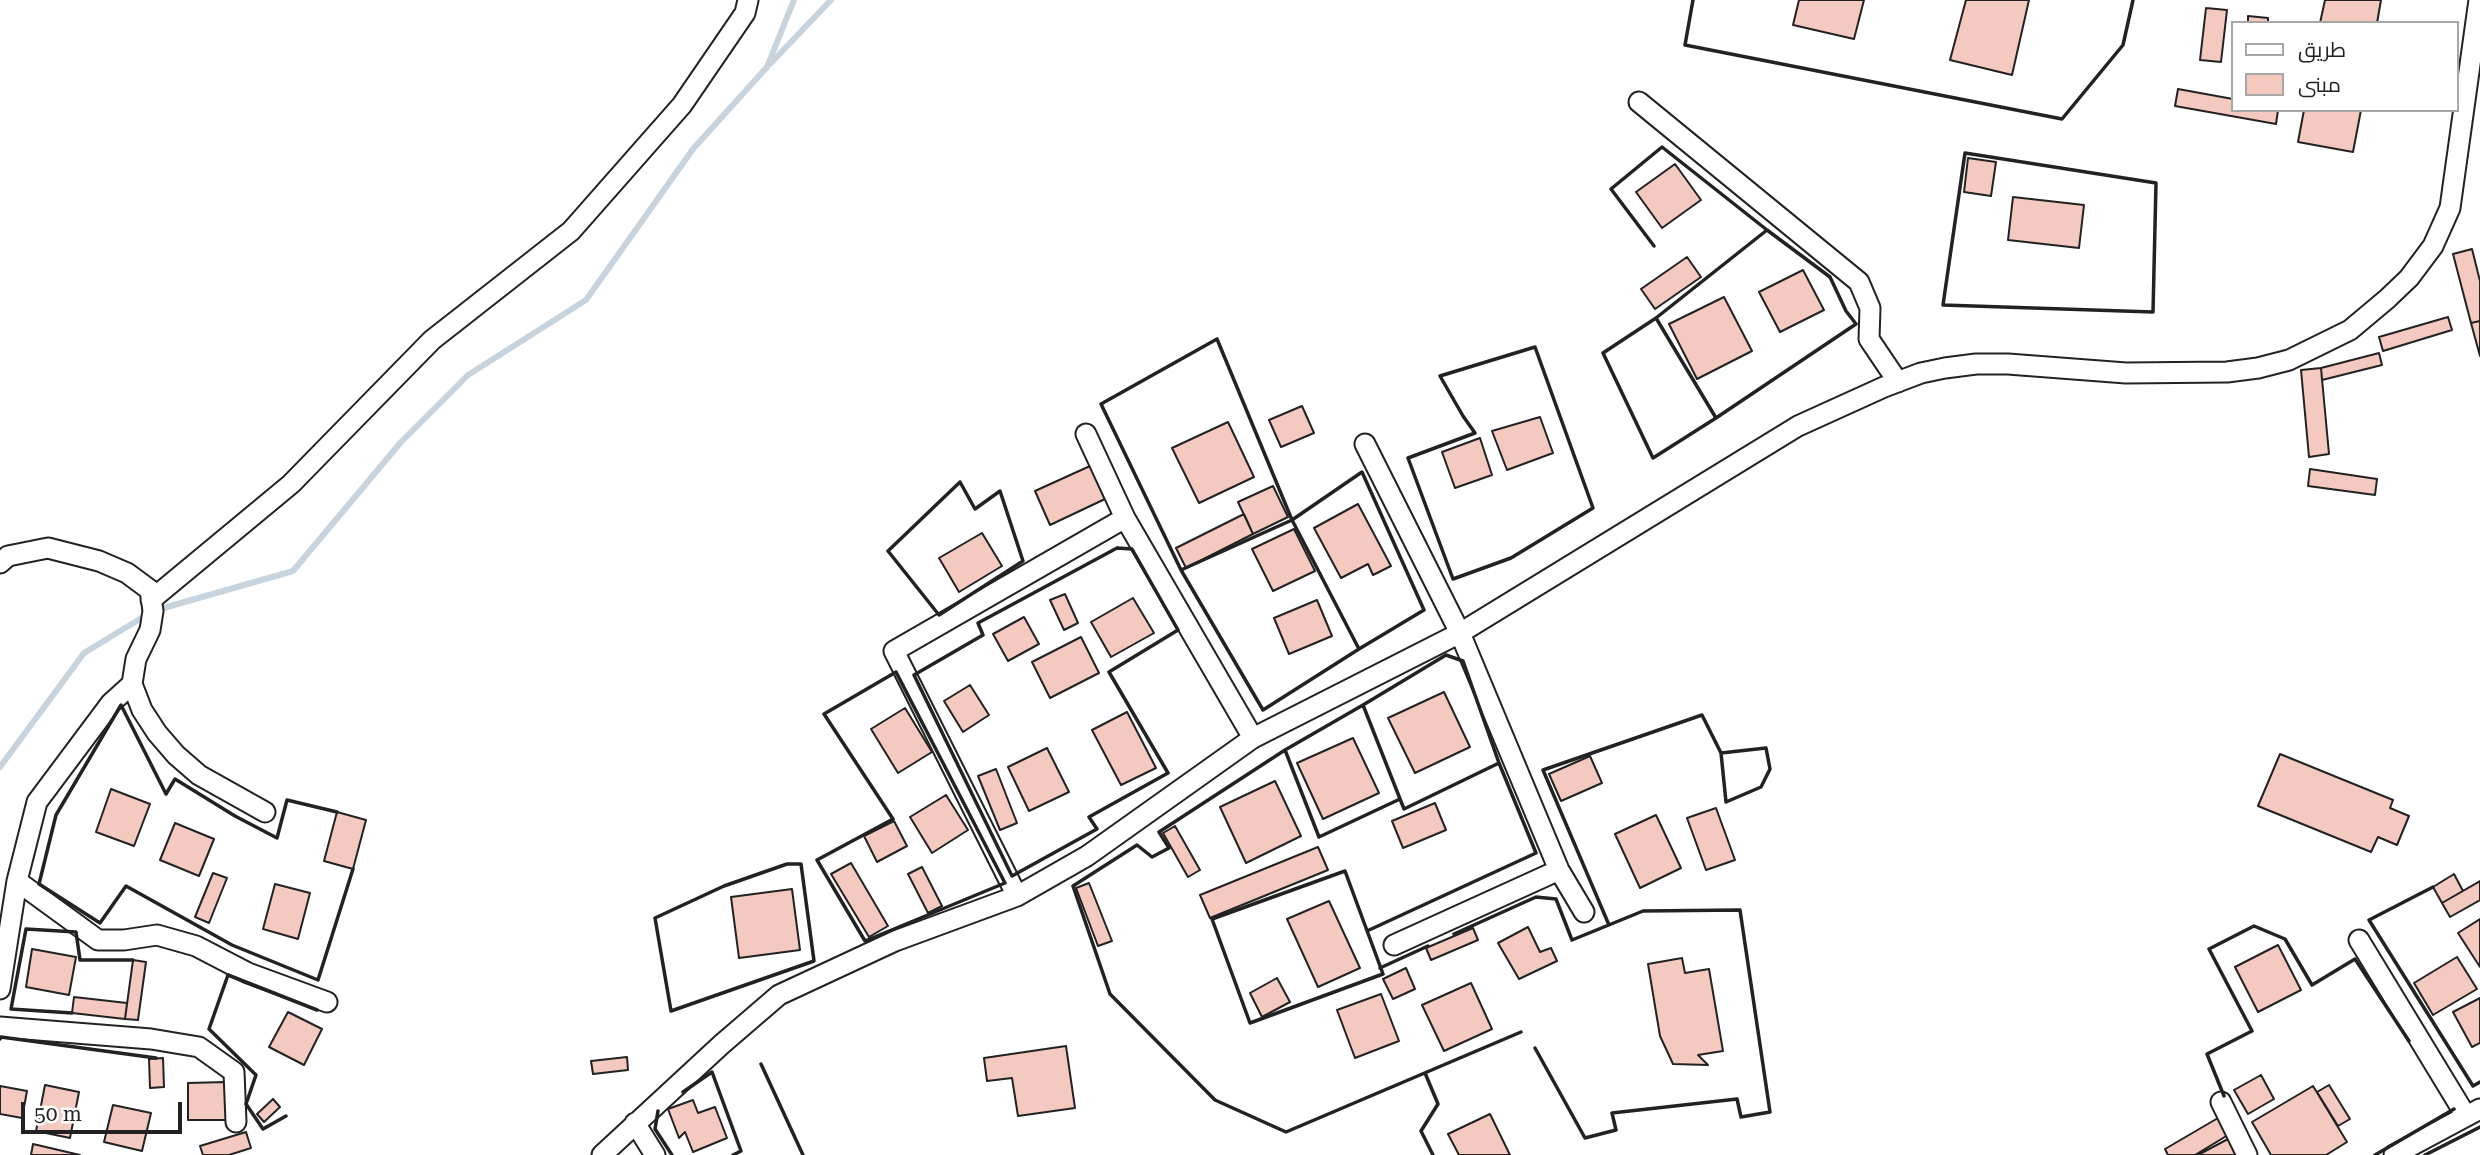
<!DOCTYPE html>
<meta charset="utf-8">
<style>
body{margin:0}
#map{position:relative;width:2480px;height:1155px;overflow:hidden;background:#fff;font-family:"Roboto Serif",Cairo,serif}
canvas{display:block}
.legend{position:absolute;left:2231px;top:21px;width:228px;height:91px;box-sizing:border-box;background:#fff;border:2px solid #a7a7a7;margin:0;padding:9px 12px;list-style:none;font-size:21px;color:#222}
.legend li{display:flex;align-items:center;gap:14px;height:35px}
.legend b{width:35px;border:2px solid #a7a7a7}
.scale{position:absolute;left:21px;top:1102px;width:161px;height:32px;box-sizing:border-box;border:4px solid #222;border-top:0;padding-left:9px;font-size:21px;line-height:24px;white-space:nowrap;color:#222;-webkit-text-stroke:5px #fff;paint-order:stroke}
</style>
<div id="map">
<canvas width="2480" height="1155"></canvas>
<ul class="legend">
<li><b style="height:9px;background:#fff"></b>طريق</li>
<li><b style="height:19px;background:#f3c9c0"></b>مبنى</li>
</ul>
<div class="scale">50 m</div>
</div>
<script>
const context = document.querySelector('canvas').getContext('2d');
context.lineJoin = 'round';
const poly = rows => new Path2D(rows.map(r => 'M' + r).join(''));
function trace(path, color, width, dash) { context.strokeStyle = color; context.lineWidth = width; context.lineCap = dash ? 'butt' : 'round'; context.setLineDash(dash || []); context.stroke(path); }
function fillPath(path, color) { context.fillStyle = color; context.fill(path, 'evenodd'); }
trace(poly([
 [770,64,831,0],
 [0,767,84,653,153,611,293,571,401,442,468,375,586,300,693,149,767,67,794,0]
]), '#c7d3dd', 6);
const building = poly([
 [1799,0,1864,0,1854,39,1793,25,1799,0],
 [1966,0,2029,0,2012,75,1950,60,1966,0],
 [2325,0,2381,0,2377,23,2320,23,2325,0],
 [2206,8,2227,10,2221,62,2200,60,2206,8],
 [2248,16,2268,18,2268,23,2248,23,2248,16],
 [2178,89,2233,99,2233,110,2278,110,2276,124,2175,106,2178,89],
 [2304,110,2361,110,2353,152,2298,142,2304,110],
 [1968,158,1996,162,1991,196,1964,192,1968,158],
 [1675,164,1701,200,1662,228,1636,192,1675,164],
 [2013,197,2084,205,2079,248,2008,240,2013,197],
 [2472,249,2480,281,2480,321,2471,323,2453,254,2472,249],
 [1687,257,1701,277,1655,309,1641,289,1687,257],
 [1803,270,1824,310,1780,332,1759,292,1803,270],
 [1724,297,1752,351,1697,379,1669,324,1724,297],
 [2448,317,2452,330,2383,351,2379,337,2448,317],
 [2480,321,2480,356,2471,323,2480,321],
 [2379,353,2382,365,2322,380,2321,368,2379,353],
 [2321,368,2329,454,2309,457,2301,370,2321,368],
 [1302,406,1314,433,1281,447,1269,420,1302,406],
 [1540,417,1553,453,1507,470,1492,431,1540,417],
 [1228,422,1254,477,1199,503,1172,448,1228,422],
 [1480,438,1492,475,1455,488,1442,452,1480,438],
 [1090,466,1105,499,1050,525,1035,491,1090,466],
 [2310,469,2377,479,2375,495,2308,486,2310,469],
 [1273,486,1288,517,1253,534,1238,502,1273,486],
 [1358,504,1391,566,1373,575,1368,564,1341,578,1314,528,1358,504],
 [1244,514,1253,534,1186,568,1176,548,1244,514],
 [1294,529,1315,571,1273,591,1252,549,1294,529],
 [982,533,1002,566,959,592,939,558,982,533],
 [1065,594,1078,623,1064,630,1050,600,1065,594],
 [1133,598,1154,633,1111,657,1091,622,1133,598],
 [1317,600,1332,636,1289,654,1274,618,1317,600],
 [1024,617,1039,644,1008,661,993,634,1024,617],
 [1081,637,1099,673,1050,698,1032,662,1081,637],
 [970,685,989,715,963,732,944,701,970,685],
 [1444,692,1470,747,1415,773,1388,718,1444,692],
 [905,708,932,752,898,773,871,729,905,708],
 [1127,712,1156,768,1121,785,1092,730,1127,712],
 [1353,738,1379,793,1323,819,1297,763,1353,738],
 [1047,748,1069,792,1029,811,1008,767,1047,748],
 [2280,754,2393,800,2390,808,2409,816,2397,845,2378,837,2371,852,2258,806,2280,754],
 [1590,756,1602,783,1561,801,1549,774,1590,756],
 [996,769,1017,823,1000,830,978,776,996,769],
 [1275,781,1301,836,1246,863,1220,807,1275,781],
 [111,789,150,804,134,846,96,832,111,789],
 [946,795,968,830,932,853,910,817,946,795],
 [1435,803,1446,830,1403,848,1392,821,1435,803],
 [1716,808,1735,860,1706,870,1687,818,1716,808],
 [337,812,366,820,353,869,324,861,337,812],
 [1656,815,1681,868,1640,888,1615,834,1656,815],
 [894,821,907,846,877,862,864,836,894,821],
 [175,823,214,839,199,876,160,860,175,823],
 [1175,826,1200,870,1188,877,1163,833,1175,826],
 [1318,847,1328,870,1210,918,1200,895,1318,847],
 [851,863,888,926,869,937,831,874,851,863],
 [922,867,942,906,928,913,908,874,922,867],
 [213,873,227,878,209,923,195,917,213,873],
 [2454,874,2463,891,2442,903,2433,887,2454,874],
 [2480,881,2480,900,2450,917,2442,903,2480,881],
 [1089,883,1112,941,1098,946,1076,888,1089,883],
 [275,884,310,893,298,939,263,929,275,884],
 [792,889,800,950,739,958,731,897,792,889],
 [1329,901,1360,968,1318,987,1287,919,1329,901],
 [2480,919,2480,967,2458,933,2480,919],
 [1528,927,1540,952,1551,948,1557,961,1519,979,1498,943,1528,927],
 [1473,928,1478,940,1431,960,1426,948,1473,928],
 [2278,945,2301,990,2258,1012,2235,967,2278,945],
 [32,949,76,957,69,995,26,987,32,949],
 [2457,957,2477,989,2433,1015,2414,983,2457,957],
 [1682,958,1685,973,1709,969,1723,1051,1698,1055,1708,1065,1673,1064,1660,1036,1648,964,1682,958],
 [133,960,146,962,138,1020,125,1019,133,960],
 [1406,968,1415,989,1393,999,1383,979,1406,968],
 [1277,978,1290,1002,1262,1017,1250,993,1277,978],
 [1471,983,1492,1029,1444,1051,1422,1005,1471,983],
 [1381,994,1399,1041,1355,1058,1337,1010,1381,994],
 [74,997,127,1003,125,1019,72,1013,74,997],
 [2480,998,2480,1043,2472,1047,2453,1012,2480,998],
 [288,1012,322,1029,304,1065,269,1047,288,1012],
 [1066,1046,1075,1108,1018,1116,1012,1078,987,1081,984,1058,1066,1046],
 [627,1057,628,1070,593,1074,591,1061,627,1057],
 [163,1058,164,1087,150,1088,149,1059,163,1058],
 [2261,1075,2274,1099,2248,1114,2234,1090,2261,1075],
 [226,1082,226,1120,188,1120,188,1083,226,1082],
 [45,1085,79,1092,70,1138,36,1131,45,1085],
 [2329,1085,2350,1119,2338,1126,2317,1092,2329,1085],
 [0,1086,27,1091,22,1118,0,1114,0,1086],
 [2313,1086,2347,1142,2326,1155,2271,1155,2252,1122,2313,1086],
 [273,1099,280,1107,264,1122,257,1114,273,1099],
 [693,1100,698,1113,715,1107,727,1138,693,1152,685,1132,679,1138,668,1109,693,1100],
 [113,1105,151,1113,142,1151,104,1142,113,1105],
 [1490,1114,1510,1155,1459,1155,1448,1134,1490,1114],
 [2218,1118,2228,1135,2195,1155,2168,1155,2165,1149,2218,1118],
 [246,1132,251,1148,229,1155,203,1155,200,1146,246,1132],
 [2228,1139,2236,1155,2198,1155,2228,1139],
 [33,1144,80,1155,31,1155,33,1144]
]);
fillPath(building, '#f3c9c0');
trace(building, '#222', 2);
const minor = poly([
 [1639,102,1859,282,1870,308,1869,339,1898,382],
 [1086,434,1125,518,1253,738],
 [1365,444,1460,633,1559,870,1584,912],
 [0,563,8,556,48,548,99,561,127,573,150,590,153,611,150,630,136,659,132,684,142,710,157,733,176,755,199,775,265,812],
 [151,600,291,484,432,340,571,231,682,105,745,13,748,0],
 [17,881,98,940,124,940,157,935,196,946,248,973,327,1002],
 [1017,896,894,651,1125,518],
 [2359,940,2466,1116],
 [1394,945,1559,870],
 [0,989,17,881,37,802,111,703,132,684],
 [0,1027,151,1039,199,1047,234,1072,236,1122],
 [2221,1102,2247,1155],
 [635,1123,655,1155],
 [602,1155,722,1044,779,995,895,941,1017,896,1087,856,1253,738,1460,633,1798,426,1884,387,1921,373,1945,368,1976,364,2008,364,2126,373,2227,372,2258,368,2289,360,2350,330,2387,299,2409,278,2433,246,2450,208,2479,0],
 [2394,1155,2480,1109]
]);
trace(minor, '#222', 23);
trace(minor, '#fff', 19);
trace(poly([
 [1693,0,1685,45,2062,119,2123,45,2133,0],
 [1965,153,2156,183,2153,312,1943,305,1965,153],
 [1654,246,1611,189,1662,147,1767,230],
 [1656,318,1603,353,1653,458,1716,418,1856,324,1846,311,1830,277,1767,230,1656,318,1716,418],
 [1217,339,1292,520,1181,570,1101,404,1217,339],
 [1535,347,1593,508,1511,558,1453,579,1408,458,1475,433,1463,416,1440,376,1535,347],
 [960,482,975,509,1000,491,1023,561,939,615,888,551,960,482],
 [1117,548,1132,549,1178,630,1109,672,1168,773,1089,817,1097,829,1012,876,914,675,983,635,978,623,1117,548],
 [1181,570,1263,710,1359,649,1292,520,1362,472,1424,610,1359,649],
 [1446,655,1463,661,1499,763,1404,809,1363,705,1446,655],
 [896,672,1005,883,865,941,817,860,893,819,824,714,896,672],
 [1363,705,1285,750,1319,837,1400,799],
 [1285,750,1159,832,1169,848,1152,857,1137,845,1073,886,1110,994,1215,1100,1286,1132,1521,1032],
 [337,812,287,800,277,838,235,816,175,779,166,794,121,705,56,815,39,884,100,923,126,886,232,945,318,980,353,869],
 [787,864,801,864,814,961,671,1011,655,918,724,886,787,864],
 [1345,871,1383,974,1250,1023,1212,919,1345,871],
 [2433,887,2369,920,2473,1086,2480,1082],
 [1609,925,1543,770,1702,715,1721,753,1726,802,1761,787,1770,769,1766,748,1721,753],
 [1367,931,1536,853,1499,763],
 [1454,934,1536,897,1556,899,1572,940,1643,911,1740,910,1770,1112,1741,1117,1737,1099,1612,1113,1616,1130,1585,1138,1535,1048],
 [1380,968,1428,946],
 [72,1013,11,1009,26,929,76,932,80,960,133,960],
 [0,1039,1,1037,156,1058],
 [761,1064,803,1155],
 [1425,1073,1438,1104,1421,1131,1433,1155],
 [683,1092,712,1072,741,1151,733,1155],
 [2224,1096,2207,1054,2252,1031,2209,949,2254,926,2285,939,2312,985,2355,959,2409,1041],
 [658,1111,655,1129,672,1155],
 [286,1116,263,1129,246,1104,256,1075,209,1029,228,975,317,1010],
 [2375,1155,2454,1109],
 [2425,1155,2480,1127]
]), '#222', 3.5);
</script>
